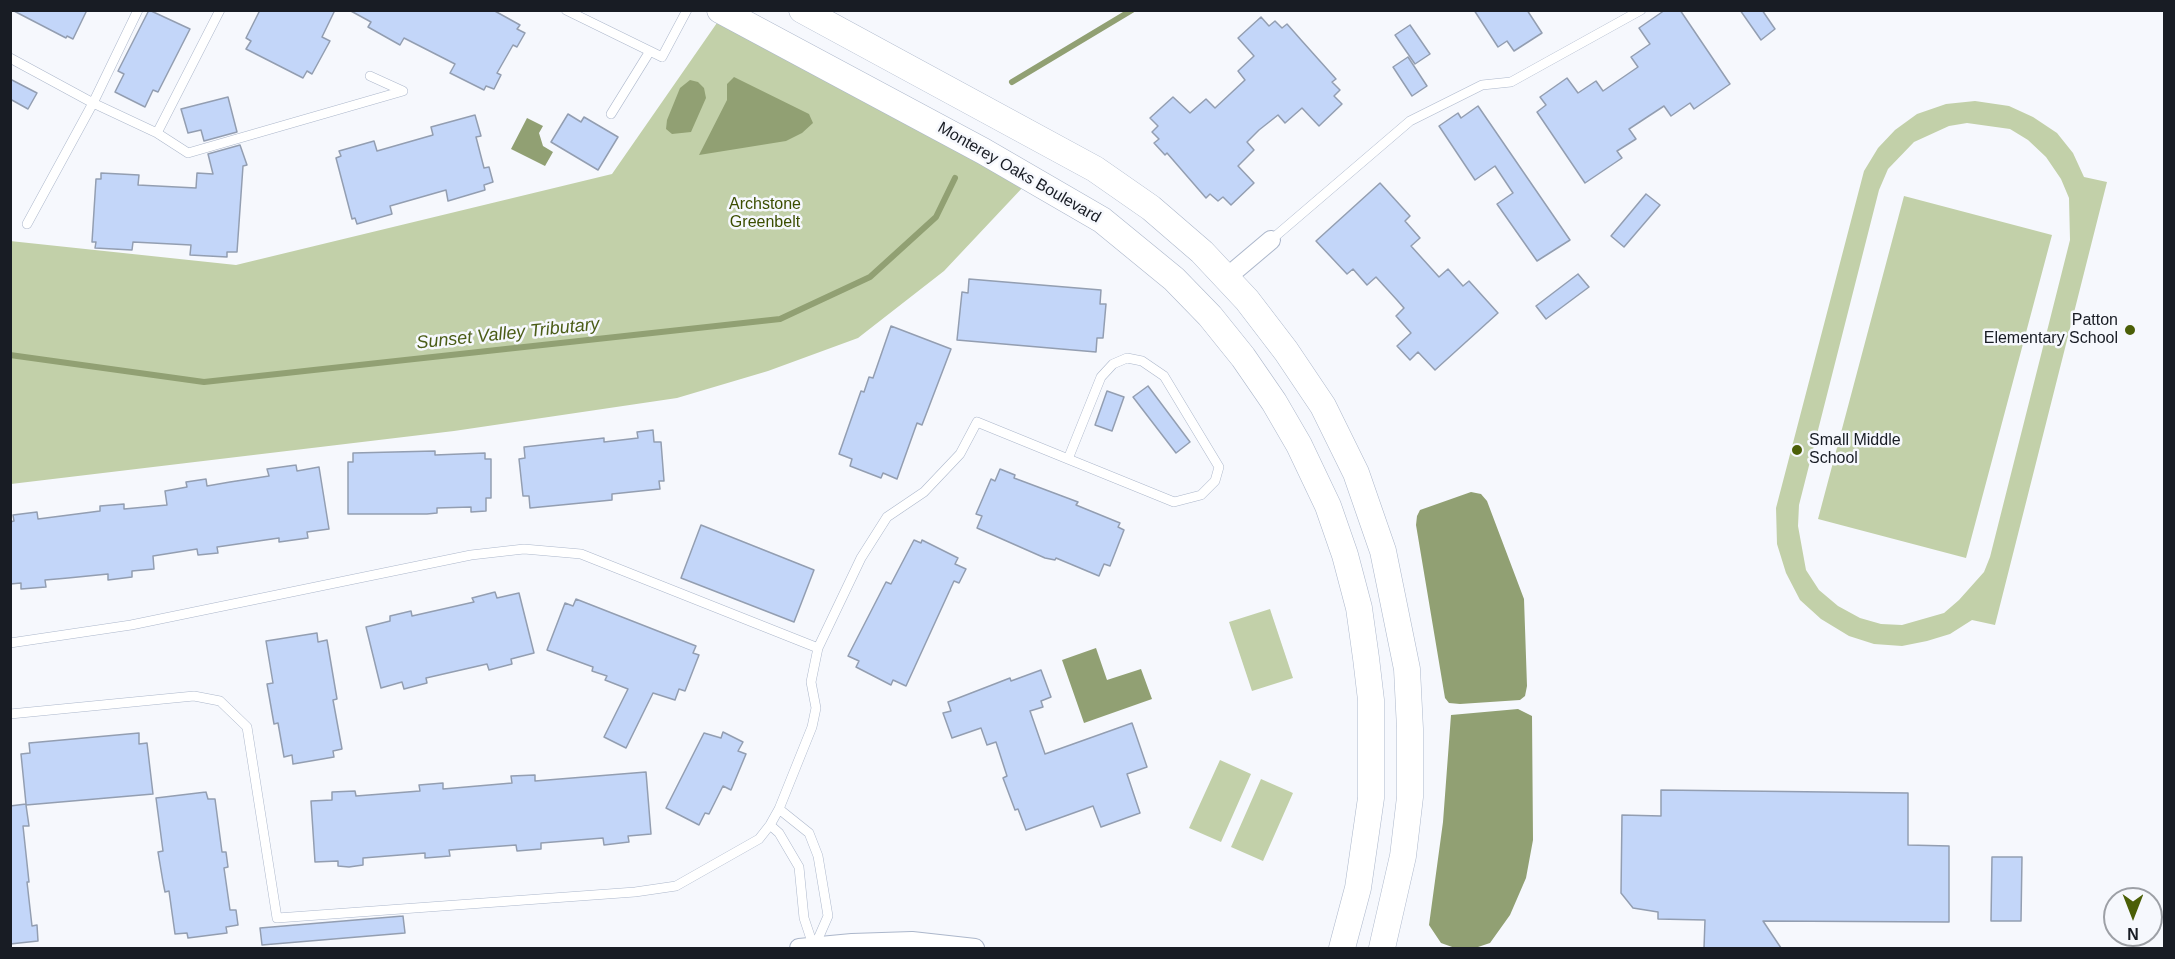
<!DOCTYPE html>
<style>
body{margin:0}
#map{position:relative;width:2175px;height:959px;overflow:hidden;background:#f6f8fd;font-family:Helvetica,sans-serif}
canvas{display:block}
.frame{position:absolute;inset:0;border:12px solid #181c24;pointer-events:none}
.north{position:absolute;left:2103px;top:887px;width:60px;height:60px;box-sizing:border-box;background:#f6f8fd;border:2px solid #9da0a6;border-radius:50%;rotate:180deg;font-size:16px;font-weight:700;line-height:24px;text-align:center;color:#181c24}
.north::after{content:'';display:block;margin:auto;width:21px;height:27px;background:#4b5f07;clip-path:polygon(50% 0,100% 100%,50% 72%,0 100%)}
</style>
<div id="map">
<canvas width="2175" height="959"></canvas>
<div class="frame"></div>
<div class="north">N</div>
</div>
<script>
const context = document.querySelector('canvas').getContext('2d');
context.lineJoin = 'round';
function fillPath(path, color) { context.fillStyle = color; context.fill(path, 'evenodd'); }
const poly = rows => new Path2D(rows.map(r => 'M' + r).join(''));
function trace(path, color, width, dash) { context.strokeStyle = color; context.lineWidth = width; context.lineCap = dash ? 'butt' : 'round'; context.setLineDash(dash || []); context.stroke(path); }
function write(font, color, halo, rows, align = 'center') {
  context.font = font + ' Helvetica,sans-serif'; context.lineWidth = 5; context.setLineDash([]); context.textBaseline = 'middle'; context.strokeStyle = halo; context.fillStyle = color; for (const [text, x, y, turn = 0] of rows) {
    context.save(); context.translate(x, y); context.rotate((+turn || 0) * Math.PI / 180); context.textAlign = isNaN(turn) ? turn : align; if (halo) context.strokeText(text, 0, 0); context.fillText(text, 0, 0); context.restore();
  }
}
fillPath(poly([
 [719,20,1024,186,944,271,858,338,768,371,677,398,454,431,11,484,10,241,236,265,612,174],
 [1975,101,2009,106,2033,117,2057,133,2073,153,2084,177,2107,182,1995,625,1972,620,1950,634,1927,641,1902,646,1874,644,1849,636,1821,619,1800,600,1786,573,1777,544,1776,508,1864,171,1878,148,1895,130,1917,114,1946,104],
 [1967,123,2010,129,2028,140,2046,157,2061,179,2069,198,2070,240,1990,557,1984,572,1959,600,1944,613,1902,625,1881,624,1860,618,1838,606,1819,590,1806,570,1798,526,1799,505,1879,190,1888,169,1914,142,1949,126],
 [1904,196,2052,235,1966,558,1818,519],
 [1270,609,1293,678,1252,691,1229,622],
 [1220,760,1251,774,1221,842,1189,828],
 [1261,779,1293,793,1263,861,1231,847]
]), '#c2d0a9');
fillPath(poly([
 [734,77,809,114,813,123,802,133,786,141,699,155,727,100,727,84],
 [690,80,698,82,704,88,706,98,691,132,672,134,666,129,667,120,680,88],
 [527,118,543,126,539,133,543,146,553,152,545,166,511,149],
 [1471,492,1481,494,1487,501,1524,599,1527,686,1525,696,1520,700,1460,704,1449,703,1445,698,1416,525,1417,516,1420,510],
 [1096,648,1107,680,1141,669,1152,699,1084,723,1062,660],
 [1518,709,1532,716,1533,840,1526,878,1510,915,1490,943,1475,948,1455,948,1441,943,1429,925,1443,822,1451,715]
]), '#91a073');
trace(poly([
 [1012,82,1132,10],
 [10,355,204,382,780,319,870,277,936,217,955,178]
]), '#91a073', 6);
const building = poly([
 [12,10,87,10,73,39,67,36,66,38,12,10],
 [149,10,190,29,158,92,153,90,145,107,115,92,124,74,118,71,149,10],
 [260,10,335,10,322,37,330,41,312,74,307,71,303,78,246,49,251,41,246,38,260,10],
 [349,10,493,10,520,25,517,29,525,33,517,47,513,45,497,73,501,75,494,89,486,86,484,90,450,73,455,64,404,38,400,45,368,27,371,22,349,10],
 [1474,10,1527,10,1542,33,1514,51,1507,41,1498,47,1474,10],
 [1665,10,1680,10,1730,84,1694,109,1690,103,1671,116,1664,106,1629,129,1636,139,1617,151,1622,158,1585,183,1537,112,1546,105,1540,97,1567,78,1578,93,1596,81,1603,91,1638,67,1631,57,1650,44,1639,28,1665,10],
 [1740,10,1762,10,1775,29,1761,40,1740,10],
 [1261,17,1269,26,1275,21,1282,28,1287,24,1302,41,1336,79,1332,82,1340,90,1334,96,1342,104,1319,126,1302,108,1285,123,1278,115,1259,130,1247,142,1254,150,1238,166,1254,183,1231,205,1223,197,1218,201,1210,194,1206,198,1167,153,1165,155,1154,143,1159,139,1152,132,1158,126,1150,118,1173,97,1190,113,1206,99,1215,108,1245,80,1238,71,1254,56,1238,38,1261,17],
 [1410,25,1430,54,1415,64,1395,35,1410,25],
 [1408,57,1427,86,1412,96,1393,67,1408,57],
 [10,79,37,93,28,109,10,99,10,79],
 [228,97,237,132,204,141,201,130,188,133,181,109,228,97],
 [1478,106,1570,240,1537,261,1497,204,1513,193,1495,166,1475,180,1439,126,1458,113,1461,118,1478,106],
 [568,114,581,122,584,117,618,137,598,170,551,142,568,114],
 [475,115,481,136,476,137,484,168,489,167,493,182,484,185,485,190,448,201,446,190,390,206,392,214,357,224,355,218,352,219,336,158,341,156,339,151,374,141,377,151,433,135,431,127,475,115],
 [240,145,247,165,243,166,237,252,227,252,227,257,190,255,191,245,133,242,132,250,95,248,96,242,92,242,96,179,101,179,101,173,139,175,138,185,196,188,197,173,213,174,208,154,240,145],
 [1380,183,1410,216,1405,221,1420,238,1411,246,1439,277,1448,269,1463,286,1469,281,1498,313,1435,370,1418,352,1410,360,1397,346,1411,333,1396,316,1404,308,1397,300,1376,277,1367,285,1353,269,1347,274,1316,241,1380,183],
 [1646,194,1660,205,1624,247,1611,236,1646,194],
 [1578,274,1589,287,1546,319,1536,306,1578,274],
 [969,279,1101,290,1100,304,1106,304,1103,338,1097,338,1096,352,957,340,962,292,968,293,969,279],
 [891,326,951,349,922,425,917,423,897,479,883,473,881,478,850,466,852,459,839,454,861,391,864,392,869,377,873,378,891,326],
 [1148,386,1190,442,1176,453,1133,397,1148,386],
 [1107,391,1124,397,1112,431,1095,425,1107,391],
 [653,430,654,442,661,442,664,481,659,481,660,489,612,494,612,500,530,508,529,496,523,496,519,459,525,458,524,447,604,438,604,442,638,438,637,432,653,430],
 [435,451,435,455,485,453,485,459,491,459,491,498,486,498,486,511,471,512,471,507,437,508,437,513,427,514,348,514,348,462,353,462,353,453,435,451],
 [296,465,297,471,319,467,329,529,307,532,308,538,279,542,279,538,217,547,218,553,198,555,197,549,153,556,154,569,132,571,132,577,108,580,108,574,68,578,45,580,46,587,21,589,21,583,10,584,10,522,14,521,13,515,37,512,38,519,100,511,100,506,124,504,124,509,167,505,165,491,187,487,186,482,206,479,207,486,230,482,269,476,267,469,296,465],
 [1000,469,1015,475,1014,478,1078,502,1076,505,1120,523,1118,527,1124,530,1110,566,1104,564,1099,576,1056,558,1055,560,1045,558,977,528,982,516,976,514,991,479,995,481,1000,469],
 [701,525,814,570,794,622,681,578,701,525],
 [914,540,921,543,922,540,958,558,955,564,966,569,959,583,954,581,906,686,893,680,891,685,856,667,859,661,848,656,886,582,891,584,914,540],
 [495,592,497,598,519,593,534,653,511,659,512,664,489,670,487,664,426,678,427,683,404,689,402,682,381,688,366,627,390,621,390,616,411,611,412,616,474,602,472,598,495,592],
 [576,599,696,646,693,653,699,655,685,691,679,689,675,700,653,693,626,748,604,737,628,689,605,680,607,676,592,671,593,667,547,650,565,603,573,606,576,599],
 [317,633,318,642,327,640,337,699,333,700,342,749,333,751,334,757,293,764,292,755,284,757,278,723,274,724,267,684,273,683,266,641,317,633],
 [1041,670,1051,697,1041,701,1043,707,1030,711,1045,754,1132,723,1147,767,1127,774,1140,813,1101,827,1093,806,1026,830,1018,809,1015,810,1003,778,1007,776,996,742,987,745,981,728,952,738,943,713,951,711,948,702,1010,678,1011,681,1041,670],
 [723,732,743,742,738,751,746,754,731,790,723,786,709,814,705,813,699,825,666,808,704,733,721,738,723,732],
 [139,733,139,744,147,743,153,794,26,805,29,826,23,826,29,882,27,882,32,926,37,925,38,941,10,944,10,806,26,804,21,754,30,753,29,743,139,733],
 [646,772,651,834,628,836,629,842,604,845,603,838,541,843,541,849,517,851,516,845,449,850,450,856,425,858,425,853,363,858,363,865,349,867,338,866,338,861,315,862,311,801,332,800,332,792,355,791,356,796,420,791,419,785,443,783,443,789,512,783,511,776,535,775,535,781,646,772],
 [1661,790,1908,793,1908,845,1949,846,1949,922,1763,921,1781,948,1704,948,1705,920,1658,919,1658,912,1633,908,1621,893,1622,815,1661,816,1661,790],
 [206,792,208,799,215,799,222,852,226,852,228,867,224,868,230,910,236,910,238,925,226,927,227,933,188,938,187,933,175,934,169,891,165,892,163,882,158,852,163,851,156,798,206,792],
 [1992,857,2022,857,2021,921,1991,921,1992,857],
 [403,916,405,933,262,945,260,928,403,916]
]);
fillPath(building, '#c3d6f9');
trace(building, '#939eb1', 1.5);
const lane = poly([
 [566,10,662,57,687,10],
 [10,58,93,103,157,133,188,153,403,91,370,76],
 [611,114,650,51],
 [157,133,220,10],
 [27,224,93,103,138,10],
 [1271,240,1410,121,1482,85,1511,82,1641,10],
 [10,643,131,625,471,555,524,549,581,554,818,648],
 [10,714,194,696,220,701,247,727,277,918,635,892,676,886,759,839,770,825,779,809,812,727,816,708,811,682,818,648,861,558,887,517,924,492,960,454,977,422,1068,459,1174,502,1201,495,1215,481,1219,467,1164,376,1142,361,1127,358,1113,364,1101,377,1068,459],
 [779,809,809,833,818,856,828,916,814,948],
 [770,825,779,833,799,867,804,918,814,948]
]);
const street = poly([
 [1226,278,1271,240],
 [799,948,852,943,912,941,975,948]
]);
const secondary = poly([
 [720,10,983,151,1102,220,1174,279,1210,316,1243,357,1274,402,1299,445,1328,506,1345,555,1359,608,1366,658,1371,700,1371,798,1358,888,1342,948],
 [802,10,1095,169,1151,208,1202,252,1247,300,1286,351,1323,406,1356,473,1383,551,1407,669,1410,729,1410,797,1403,856,1382,948]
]);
trace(lane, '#acb7cb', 10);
trace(street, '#acb7cb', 20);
trace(secondary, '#acb7cb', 27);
trace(lane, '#fff', 9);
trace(street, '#fff', 18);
trace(secondary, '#fff', 26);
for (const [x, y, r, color] of [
 [2130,330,6,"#4b5f07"],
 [1797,450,6,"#4b5f07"]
]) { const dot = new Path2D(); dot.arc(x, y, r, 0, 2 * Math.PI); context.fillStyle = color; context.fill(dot); trace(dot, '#f6f8fd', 2); }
write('16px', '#181c24', '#f6f8fd', [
 ["Monterey Oaks Boulevard",1019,173,30]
]);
write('16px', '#3b4d00', '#f6f8fd', [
 ["Archstone",765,205],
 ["Greenbelt",765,223]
]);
write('16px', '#181c24', '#f6f8fd', [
 ["Patton",2118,321],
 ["Elementary School",2118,339],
 ["Small Middle",1809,441,"left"],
 ["School",1809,459,"left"]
], 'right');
write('italic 18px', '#4b5d17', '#f6f8fd', [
 ["Sunset Valley Tributary",508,334,-6]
]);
</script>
